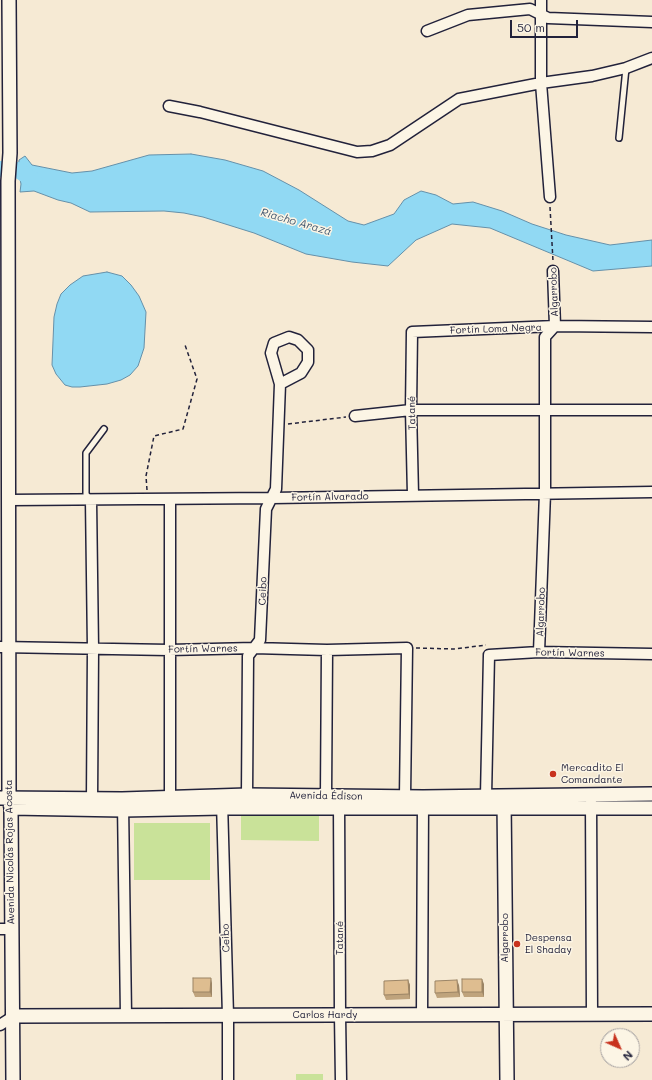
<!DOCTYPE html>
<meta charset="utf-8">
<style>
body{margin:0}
#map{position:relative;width:652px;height:1080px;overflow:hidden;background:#f6ead4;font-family:Mali,sans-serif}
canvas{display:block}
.north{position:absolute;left:600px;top:1028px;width:40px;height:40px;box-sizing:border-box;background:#fcf5e5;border:1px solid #a5a1a1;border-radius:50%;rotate:135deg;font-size:11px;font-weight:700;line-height:16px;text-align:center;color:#22223b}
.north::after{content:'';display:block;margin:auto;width:14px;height:18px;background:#c8321e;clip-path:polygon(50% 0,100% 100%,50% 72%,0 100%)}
.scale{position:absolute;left:510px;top:20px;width:68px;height:18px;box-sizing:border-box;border:2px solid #22223b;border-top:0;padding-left:5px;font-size:12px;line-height:14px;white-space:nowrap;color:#22223b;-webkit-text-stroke:3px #fcf5e5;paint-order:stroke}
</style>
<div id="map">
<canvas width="652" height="1080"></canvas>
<div class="north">N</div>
<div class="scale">50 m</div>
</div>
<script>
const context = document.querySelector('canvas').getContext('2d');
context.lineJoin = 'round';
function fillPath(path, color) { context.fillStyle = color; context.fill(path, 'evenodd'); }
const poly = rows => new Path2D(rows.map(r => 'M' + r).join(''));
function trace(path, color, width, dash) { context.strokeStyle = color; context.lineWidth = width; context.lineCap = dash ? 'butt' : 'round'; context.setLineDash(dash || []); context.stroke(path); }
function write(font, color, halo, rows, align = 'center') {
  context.font = font + ' Mali,sans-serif'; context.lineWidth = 3; context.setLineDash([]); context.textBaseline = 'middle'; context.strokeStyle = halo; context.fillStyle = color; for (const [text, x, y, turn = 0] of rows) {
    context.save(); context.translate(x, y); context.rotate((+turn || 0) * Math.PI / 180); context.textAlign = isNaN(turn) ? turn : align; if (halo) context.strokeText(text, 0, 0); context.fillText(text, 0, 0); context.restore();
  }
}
fillPath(poly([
 [241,814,319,815,319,841,241,840],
 [134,823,210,823,210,880,134,880],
 [296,1074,323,1074,323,1080,296,1080]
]), '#c9e299');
const water = poly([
 [191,154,225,160,263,171,299,190,348,221,364,225,394,214,404,200,421,191,436,195,453,204,473,202,502,211,532,224,566,235,610,245,652,240,652,266,593,271,490,228,452,224,416,240,388,266,352,262,306,254,254,233,203,217,184,213,164,211,90,212,71,203,58,200,34,191,20,192,21,184,18,170,19,160,25,156,32,165,72,173,92,171,149,155,191,154],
 [107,272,122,276,131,285,139,296,146,312,144,348,138,366,130,375,121,380,107,384,80,387,72,387,65,385,56,374,52,365,54,317,57,304,61,294,70,285,83,276,107,272]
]);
fillPath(water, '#91d9f3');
trace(water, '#6590a9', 1);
trace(poly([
 [0,169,18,170,35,181]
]), '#91d9f3', 16);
const lane = poly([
 [619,138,626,68],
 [90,499,86,494,86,453,104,429]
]);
const street = poly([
 [541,0,541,83,550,197],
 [427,31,468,15,530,9,548,18,652,22],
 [169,106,200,112,357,152,372,151,390,145,459,99,541,83,592,76,626,68,652,58],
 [355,416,411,410,652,410],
 [413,495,411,410,412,332,555,326,652,327],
 [9,500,272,498,652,492],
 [91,500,93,649,92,800],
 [0,647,169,650,254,648,327,650,407,648,405,796],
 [539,652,545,493,545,337,555,326,553,271],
 [247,795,248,656,260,640,266,509,276,489,280,384,271,353,274,343,289,337,298,340,308,350,308,362,301,373,280,384],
 [326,795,327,650],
 [486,796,489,655,539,652,652,654],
 [170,798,170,499],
 [222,802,228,1016,228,1080],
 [339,802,340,1015,341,1080],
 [591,802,592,1014],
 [123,804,126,1016],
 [0,929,11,929],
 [422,1015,423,801],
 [0,1025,14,1016]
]);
const secondary = poly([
 [9,0,10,153,8,181,9,798,11,808,13,1080],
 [0,798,122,799,247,795,423,797,652,794],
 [504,800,507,1080],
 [11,808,123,810,222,808,652,808],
 [14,1016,652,1014]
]);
trace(lane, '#22223b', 8);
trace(street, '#22223b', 13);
trace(secondary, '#22223b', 16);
trace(poly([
 [550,207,553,261],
 [288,424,346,417],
 [147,490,146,476,154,436,183,429,197,379,185,345],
 [416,648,454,649,486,645]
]), '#22223b', 1.5, [4, 3]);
trace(lane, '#fcf5e5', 5);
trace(street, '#fcf5e5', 10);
trace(secondary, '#fcf5e5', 13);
fillPath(poly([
 [408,980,410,985,410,999,386,1000,384,995],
 [212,983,212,997,195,997,193,992],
 [484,984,484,997,464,997,462,992],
 [459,985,460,997,437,998,435,993]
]), '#bfa37c');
fillPath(poly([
 [211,978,212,983,212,997,210,992],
 [482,979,484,984,484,997,482,992],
 [408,980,410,985,410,999,409,994],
 [457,980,459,985,460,997,458,992]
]), '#9b8465');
const building = poly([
 [193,978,211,978,210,992,193,992,193,978],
 [462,979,482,979,482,992,462,992,462,979],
 [408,980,409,994,384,995,384,981,408,980],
 [457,980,458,992,435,993,435,981,457,980]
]);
fillPath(building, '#debd90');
trace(building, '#9b8465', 1);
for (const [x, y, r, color] of [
 [553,774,4,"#c8321e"],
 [517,944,4,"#c8321e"]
]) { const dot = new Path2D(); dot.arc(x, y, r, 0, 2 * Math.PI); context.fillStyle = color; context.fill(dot); trace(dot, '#fcf5e5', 1.5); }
write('10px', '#22223b', '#fcf5e5', [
 ["Algarrobo",554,292,-92],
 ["Fortín Loma Negra",496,329,-2],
 ["Tatané",412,413,-91],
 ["Fortín Alvarado",330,497,-1],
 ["Ceibo",263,591,-88],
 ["Algarrobo",541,612,-88],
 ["Fortín Warnes",203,649,-1],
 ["Fortín Warnes",570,653,1],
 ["Avenida Édison",326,796,1],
 ["Avenida Nicolás Rojas Acosta",10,852,-91],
 ["Ceibo",226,938,-92],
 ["Tatané",340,938,-90],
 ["Algarrobo",505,938,-90],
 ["Carlos Hardy",325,1015]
]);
write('10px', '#22223b', '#fcf5e5', [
 ["Mercadito El",561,768],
 ["Comandante",561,780],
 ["Despensa",525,938],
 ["El Shaday",525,950]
], 'left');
write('italic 11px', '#435972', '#fcf5e5', [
 ["Riacho Arazá",296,222,16]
]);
</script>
